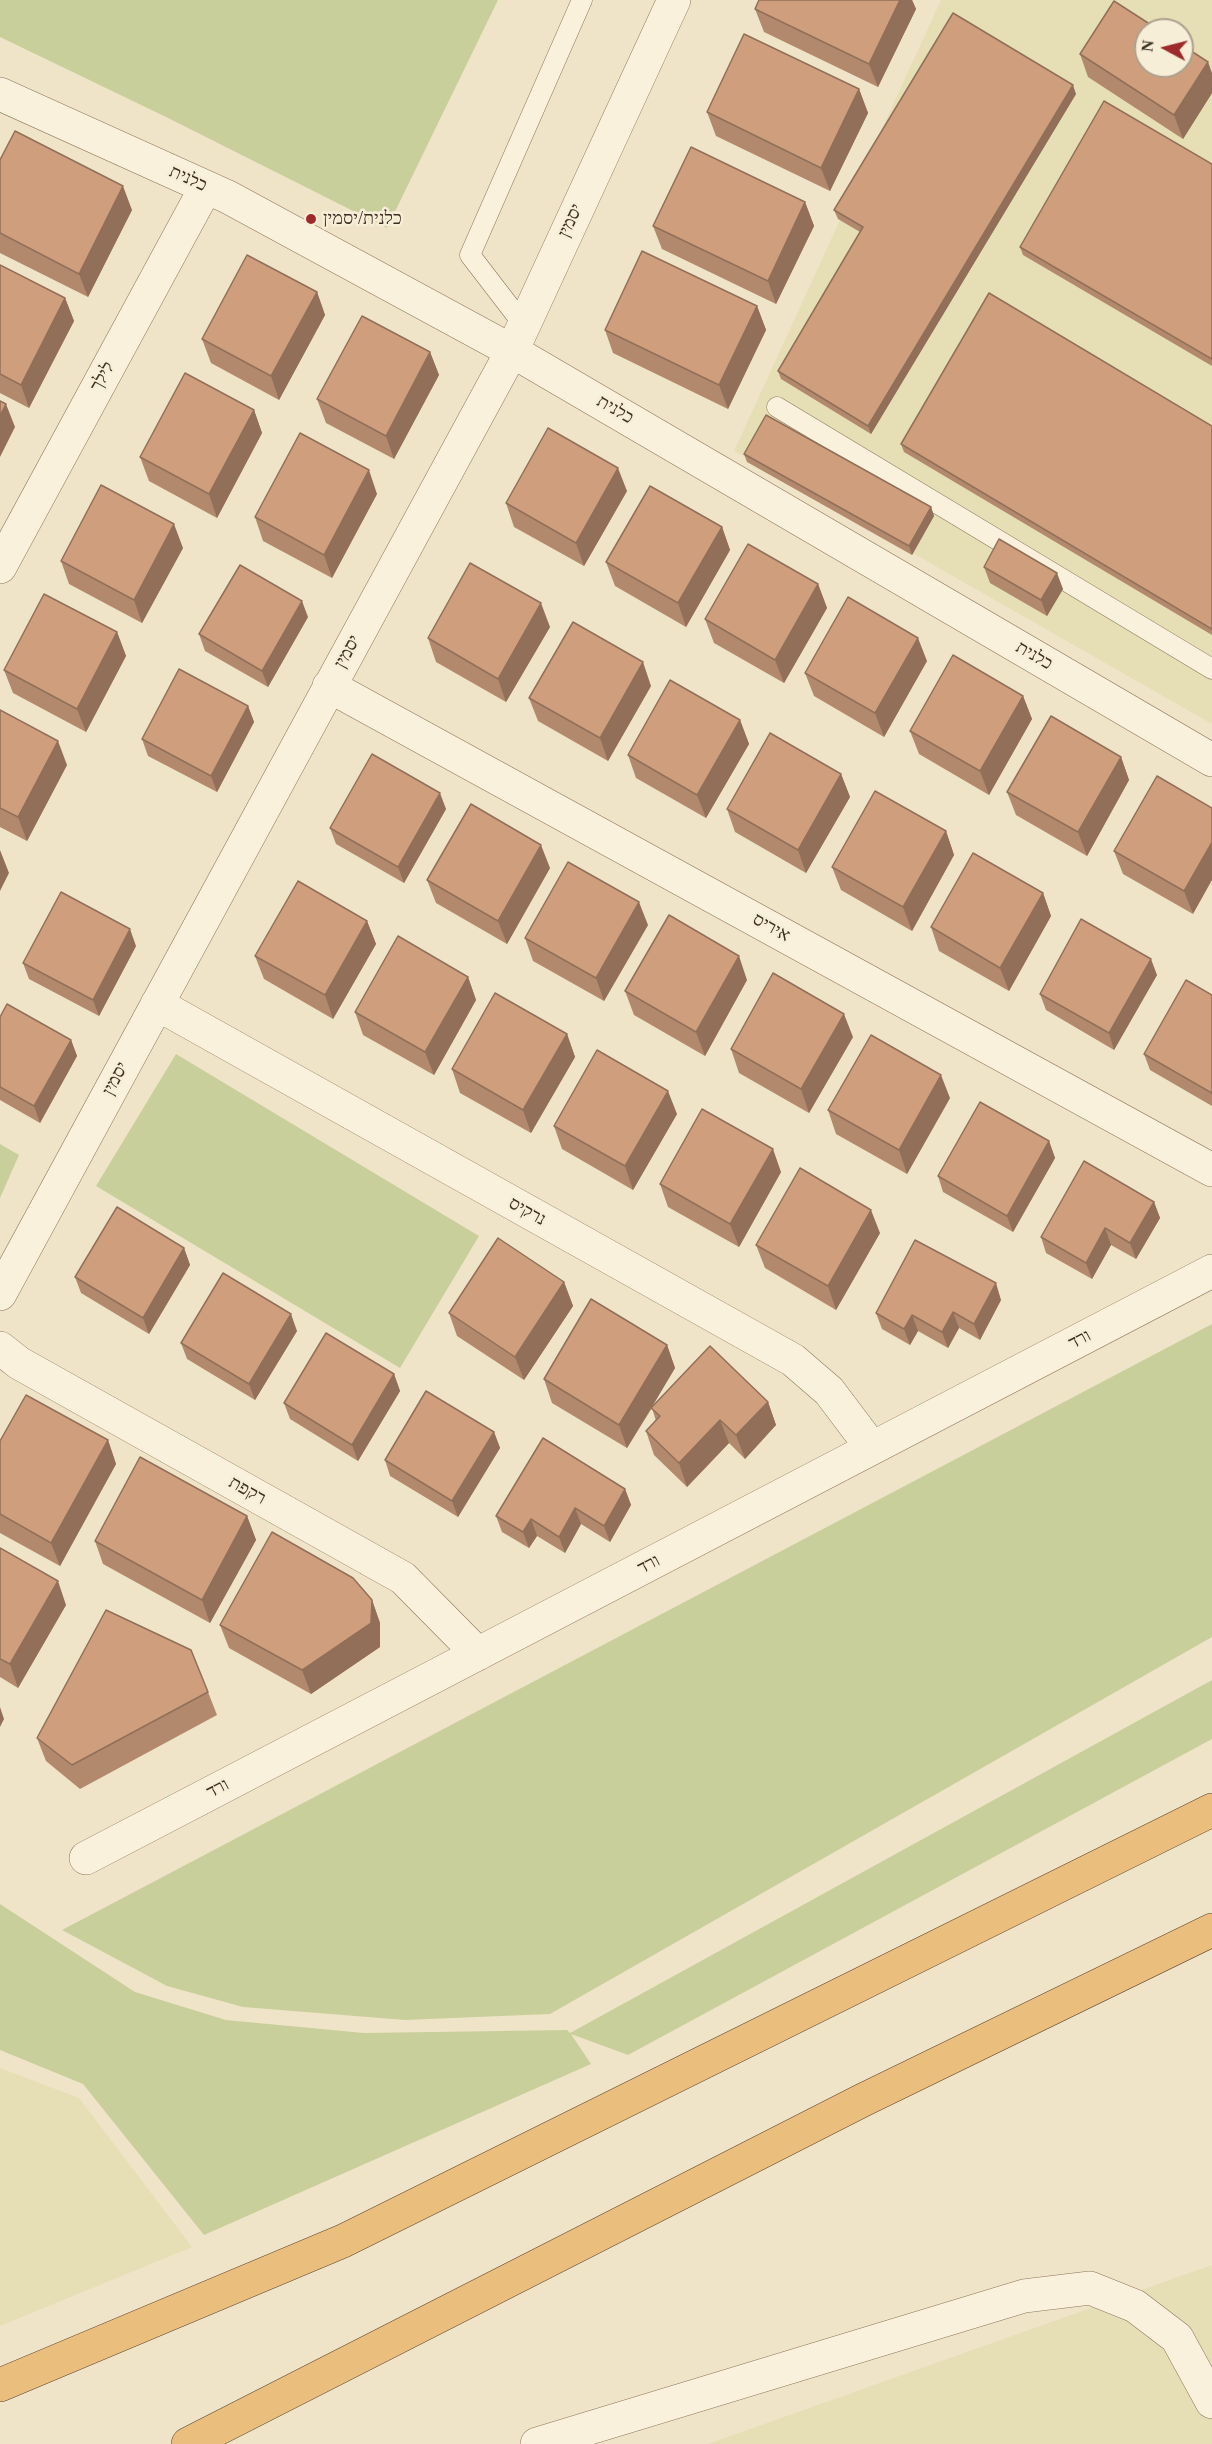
<!DOCTYPE html>
<meta charset="utf-8">
<style>
body{margin:0}
#map{position:relative;width:1212px;height:2444px;overflow:hidden;background:#f0e4c8;font-family:"Times New Roman",serif}
canvas{display:block}
.north{position:absolute;left:1134px;top:18px;width:60px;height:60px;box-sizing:border-box;background:#f7eed8;border:2px solid #ada18e;border-radius:50%;rotate:277deg;font-size:16px;font-weight:700;line-height:24px;text-align:center;color:#3d2e20}
.north::after{content:'';display:block;margin:auto;width:21px;height:27px;background:#9e2a2b;clip-path:polygon(50% 0,100% 100%,50% 72%,0 100%)}
</style>
<div id="map">
<canvas width="1212" height="2444"></canvas>
<div class="north">N</div>
</div>
<script>
const context = document.querySelector('canvas').getContext('2d');
context.lineJoin = 'round';
function fillPath(path, color) { context.fillStyle = color; context.fill(path, 'evenodd'); }
const poly = rows => new Path2D(rows.map(r => 'M' + r).join(''));
function trace(path, color, width, dash) { context.strokeStyle = color; context.lineWidth = width; context.lineCap = dash ? 'butt' : 'round'; context.setLineDash(dash || []); context.stroke(path); }
function write(font, color, halo, rows, align = 'center') {
  context.font = font + ' "Times New Roman",Heebo,serif'; context.lineWidth = 5; context.setLineDash([]); context.textBaseline = 'middle'; context.strokeStyle = halo; context.fillStyle = color; for (const [text, x, y, turn = 0] of rows) {
    context.save(); context.translate(x, y); context.rotate((+turn || 0) * Math.PI / 180); context.textAlign = isNaN(turn) ? turn : align; if (halo) context.strokeText(text, 0, 0); context.fillText(text, 0, 0); context.restore();
  }
}
fillPath(poly([
 [941,0,1212,0,1212,724,734,451],
 [1146,30,1182,30,1182,66,1146,66],
 [0,2068,79,2098,192,2247,0,2326],
 [1212,2265,1212,2444,708,2444,1209,2266]
]), '#e6deb5');
fillPath(poly([
 [0,0,498,0,387,228,166,117,0,37],
 [176,1054,479,1236,400,1368,96,1186],
 [0,1144,19,1155,0,1198],
 [1212,1324,1212,1637,550,2014,405,2020,243,2007,167,1986,62,1930],
 [1212,1680,1212,1739,628,2055,571,2034,591,2064,204,2235,83,2084,0,2050,0,1904,135,1992,226,2020,364,2033,567,2030,570,2033]
]), '#c9cf9b');
const service = poly([
 [523,324,470,255,582,0],
 [777,407,1212,669]
]);
const minor = poly([
 [0,94,228,197,512,351,1212,760],
 [0,567,206,187],
 [329,686,1212,1170],
 [157,1004,793,1360,829,1391,872,1448],
 [0,1294,512,351,674,0],
 [0,1348,19,1363,403,1578,478,1654],
 [86,1858,1212,1271],
 [537,2444,1024,2296,1090,2288,1135,2306,1177,2338,1212,2402]
]);
const trunk = poly([
 [0,2385,343,2241,1212,1810],
 [188,2444,863,2100,1212,1930]
]);
trace(service, '#8d765c', 21);
trace(minor, '#8d765c', 34);
trace(trunk, '#5b4430', 34);
trace(service, '#faf1dc', 20);
trace(minor, '#faf1dc', 33);
trace(trunk, '#eabe7c', 33);
fillPath(poly([
 [759,0,912,0,916,9,878,87,764,32,755,9],
 [1080,54,1212,73,1212,93,1183,139,1088,77],
 [859,89,868,113,830,191,716,136,707,112],
 [1076,94,871,434,781,379,778,371,860,232,838,219,834,210],
 [0,160,132,210,88,297,0,253],
 [1212,164,1212,366,1023,255,1020,247],
 [805,202,814,226,776,304,662,249,653,226],
 [0,265,65,298,74,321,29,408,0,393],
 [317,292,325,315,279,400,211,363,202,339],
 [757,306,766,330,728,409,613,353,605,330],
 [430,352,439,375,394,459,326,423,317,399],
 [254,410,262,433,217,518,149,481,140,457],
 [1212,426,1212,635,904,452,901,444],
 [744,454,931,507,934,516,912,555,747,462],
 [627,491,584,566,514,527,506,503],
 [377,494,332,578,263,541,255,517],
 [722,527,730,550,686,627,615,586,606,562],
 [183,548,142,623,69,584,61,561],
 [984,567,1063,589,1047,616,990,583],
 [818,584,827,608,784,683,714,643,705,619],
 [308,617,268,687,205,651,199,634],
 [550,627,506,702,436,662,428,638],
 [117,632,126,656,86,732,13,693,4,670],
 [927,661,884,737,814,696,805,673],
 [651,686,608,761,538,721,529,698],
 [1023,696,1032,719,989,795,919,754,910,731],
 [248,706,254,722,217,792,148,756,142,739],
 [0,710,67,765,27,841,0,827],
 [740,720,749,744,706,818,636,778,628,755],
 [1121,757,1129,780,1087,856,1016,815,1007,792],
 [841,774,850,797,806,873,735,832,727,809],
 [1157,776,1193,914,1123,874,1114,851],
 [446,809,404,883,336,844,330,828],
 [946,831,954,855,912,931,841,890,832,867],
 [550,868,507,944,436,903,427,880],
 [1043,893,1051,916,1009,991,939,951,931,927],
 [367,921,376,944,333,1019,264,979,255,956],
 [648,925,604,1001,533,961,525,938],
 [136,946,99,1016,29,979,23,963],
 [1157,975,1114,1050,1046,1010,1040,994],
 [468,977,476,1000,434,1075,363,1035,355,1012],
 [747,980,705,1056,634,1015,625,991],
 [1212,995,1212,1106,1150,1070,1144,1054],
 [0,1017,71,1040,77,1056,40,1123,0,1100],
 [567,1034,575,1057,531,1133,460,1093,452,1069],
 [853,1037,809,1113,739,1073,731,1049],
 [950,1098,907,1174,836,1134,828,1110],
 [677,1114,633,1190,562,1149,554,1126],
 [1049,1141,1055,1158,1013,1232,943,1192,938,1176],
 [781,1172,739,1247,668,1207,660,1184],
 [1154,1202,1160,1218,1136,1259,1111,1245,1092,1279,1046,1253,1041,1237],
 [880,1233,836,1310,765,1268,756,1245],
 [184,1248,190,1265,149,1334,81,1293,75,1277],
 [564,1282,573,1306,524,1380,457,1336,449,1313],
 [1001,1300,980,1340,959,1328,948,1348,918,1331,910,1345,882,1329,876,1313],
 [297,1331,255,1400,187,1359,181,1343],
 [667,1345,675,1368,652,1407,768,1402,776,1425,745,1459,729,1443,687,1487,654,1455,646,1431,656,1421,652,1408,627,1448,552,1403,544,1379],
 [394,1374,400,1391,358,1461,290,1419,284,1403],
 [494,1432,500,1448,458,1517,390,1476,385,1460],
 [108,1440,116,1464,60,1566,0,1533,0,1441],
 [625,1489,631,1505,610,1542,581,1524,565,1553,537,1536,529,1548,502,1532,496,1516],
 [247,1516,256,1540,210,1623,103,1564,95,1541],
 [0,1548,66,1605,18,1688,0,1677],
 [372,1600,380,1623,380,1647,311,1694,229,1648,220,1625],
 [208,1692,217,1715,80,1789,46,1761,37,1738]
]), '#b2896c');
fillPath(poly([
 [900,0,912,0,916,9,878,87,869,64],
 [1208,62,1212,73,1212,93,1183,139,1174,115],
 [1073,85,1076,94,871,434,868,426],
 [859,89,868,113,830,191,821,168],
 [123,186,132,210,88,297,79,274],
 [805,202,814,226,776,304,768,281],
 [317,292,325,315,279,400,271,376],
 [65,298,74,321,29,408,21,385],
 [757,306,766,330,728,409,719,385],
 [430,352,439,375,394,459,386,436],
 [6,404,15,427,0,457,0,416],
 [254,410,262,433,217,518,209,494],
 [618,468,627,491,584,566,576,543],
 [369,470,377,494,332,578,324,555],
 [931,507,934,516,912,555,909,546],
 [174,524,183,548,142,623,134,600],
 [722,527,730,550,686,627,678,603],
 [1057,573,1063,589,1047,616,1041,600],
 [818,584,827,608,784,683,775,660],
 [302,601,308,617,268,687,262,671],
 [541,603,550,627,506,702,498,679],
 [117,632,126,656,86,732,77,709],
 [918,638,927,661,884,737,875,713],
 [643,662,651,686,608,761,600,738],
 [1023,696,1032,719,989,795,980,771],
 [248,706,254,722,217,792,211,776],
 [740,720,749,744,706,818,697,795],
 [58,741,67,765,27,841,18,817],
 [1121,757,1129,780,1087,856,1078,832],
 [841,774,850,797,806,873,798,850],
 [440,793,446,809,404,883,398,867],
 [946,831,954,855,912,931,903,907],
 [1212,842,1212,880,1193,914,1184,891],
 [541,845,550,868,507,944,498,921],
 [0,850,9,873,0,891],
 [1043,893,1051,916,1009,991,1000,968],
 [639,902,648,925,604,1001,596,978],
 [367,921,376,944,333,1019,325,995],
 [130,929,136,946,99,1016,93,1000],
 [739,956,747,980,705,1056,696,1032],
 [1151,959,1157,975,1114,1050,1109,1033],
 [468,977,476,1000,434,1075,425,1052],
 [844,1014,853,1037,809,1113,801,1089],
 [567,1034,575,1057,531,1133,523,1110],
 [71,1040,77,1056,40,1123,34,1106],
 [941,1075,950,1098,907,1174,899,1150],
 [668,1091,677,1114,633,1190,625,1166],
 [1049,1141,1055,1158,1013,1232,1007,1216],
 [773,1149,781,1172,739,1247,730,1224],
 [1154,1202,1160,1218,1136,1259,1130,1243],
 [871,1210,880,1233,836,1310,828,1286],
 [1105,1228,1111,1245,1092,1279,1086,1263],
 [184,1248,190,1265,149,1334,143,1318],
 [564,1282,573,1306,524,1380,515,1357],
 [996,1283,1001,1300,980,1340,974,1324],
 [953,1312,959,1328,948,1348,942,1332],
 [291,1314,297,1331,255,1400,249,1384],
 [912,1315,918,1331,910,1345,904,1329],
 [667,1345,675,1368,627,1448,619,1425],
 [394,1374,400,1391,358,1461,352,1445],
 [768,1402,776,1425,745,1459,736,1435],
 [720,1420,729,1443,687,1487,679,1463],
 [494,1432,500,1448,458,1517,452,1501],
 [108,1440,116,1464,60,1566,51,1543],
 [625,1489,631,1505,610,1542,604,1526],
 [575,1508,581,1524,565,1553,559,1537],
 [247,1516,256,1540,210,1623,202,1600],
 [531,1519,537,1536,529,1548,523,1532],
 [58,1581,66,1605,18,1688,10,1664],
 [372,1600,380,1623,380,1647,311,1694,302,1670],
 [0,1707,4,1719,0,1727]
]), '#916f58');
const building = poly([
 [759,0,900,0,869,64,755,9,759,0],
 [1114,1,1159,30,1146,30,1146,66,1182,66,1182,45,1208,62,1174,115,1080,54,1114,1],
 [953,13,1073,85,868,426,778,371,863,227,834,210,953,13],
 [744,34,859,89,821,168,707,112,744,34],
 [1104,101,1212,164,1212,359,1020,247,1104,101],
 [15,131,123,186,79,274,0,233,0,160,15,131],
 [691,147,805,202,768,281,653,226,691,147],
 [642,251,757,306,719,385,605,330,642,251],
 [247,255,317,292,271,376,202,339,247,255],
 [0,265,65,298,21,385,0,374,0,265],
 [989,293,1212,426,1212,629,901,444,989,293],
 [362,316,430,352,386,436,317,399,362,316],
 [185,373,254,410,209,494,140,457,185,373],
 [0,401,6,404,0,416,0,401],
 [766,415,931,507,909,546,744,454,766,415],
 [548,428,618,468,576,543,506,503,548,428],
 [300,433,369,470,324,555,255,517,300,433],
 [101,485,174,524,134,600,61,561,101,485],
 [650,486,722,527,678,603,606,562,650,486],
 [999,539,1057,573,1041,600,984,567,999,539],
 [748,544,818,584,775,660,705,619,748,544],
 [470,563,541,603,498,679,428,638,470,563],
 [240,565,302,601,262,671,199,634,240,565],
 [44,594,117,632,77,709,4,670,44,594],
 [848,597,918,638,875,713,805,673,848,597],
 [573,622,643,662,600,738,529,698,573,622],
 [953,655,1023,696,980,771,910,731,953,655],
 [179,669,248,706,211,776,142,739,179,669],
 [670,680,740,720,697,795,628,755,670,680],
 [0,710,58,741,18,817,0,808,0,710],
 [1051,716,1121,757,1078,832,1007,792,1051,716],
 [770,733,841,774,798,850,727,809,770,733],
 [372,754,440,793,398,867,330,828,372,754],
 [1157,776,1212,808,1212,842,1184,891,1114,851,1157,776],
 [875,791,946,831,903,907,832,867,875,791],
 [471,804,541,845,498,921,427,880,471,804],
 [973,853,1043,893,1000,968,931,927,973,853],
 [568,862,639,902,596,978,525,938,568,862],
 [298,881,367,921,325,995,255,956,298,881],
 [61,892,130,929,93,1000,23,963,61,892],
 [669,915,739,956,696,1032,625,991,669,915],
 [1081,919,1151,959,1109,1033,1040,994,1081,919],
 [398,936,468,977,425,1052,355,1012,398,936],
 [773,973,844,1014,801,1089,731,1049,773,973],
 [1186,980,1212,995,1212,1093,1144,1054,1186,980],
 [495,993,567,1034,523,1110,452,1069,495,993],
 [7,1004,71,1040,34,1106,0,1087,0,1017,7,1004],
 [871,1035,941,1075,899,1150,828,1110,871,1035],
 [597,1050,668,1091,625,1166,554,1126,597,1050],
 [980,1102,1049,1141,1007,1216,938,1176,980,1102],
 [702,1109,773,1149,730,1224,660,1184,702,1109],
 [1084,1161,1154,1202,1130,1243,1105,1228,1086,1263,1041,1237,1084,1161],
 [800,1168,871,1210,828,1286,756,1245,800,1168],
 [117,1207,184,1248,143,1318,75,1277,117,1207],
 [498,1238,564,1282,515,1357,449,1313,498,1238],
 [915,1240,996,1283,974,1324,953,1312,942,1332,912,1315,904,1329,876,1313,915,1240],
 [223,1273,291,1314,249,1384,181,1343,223,1273],
 [591,1299,667,1345,619,1425,544,1379,591,1299],
 [326,1333,394,1374,352,1445,284,1403,326,1333],
 [710,1346,768,1402,736,1435,720,1420,679,1463,646,1431,660,1416,651,1408,710,1346],
 [426,1391,494,1432,452,1501,385,1460,426,1391],
 [26,1395,108,1440,51,1543,0,1514,0,1441,26,1395],
 [543,1438,625,1489,604,1526,575,1508,559,1537,531,1519,523,1532,496,1516,543,1438],
 [140,1457,247,1516,202,1600,95,1541,140,1457],
 [272,1532,353,1578,372,1600,371,1623,302,1670,220,1625,272,1532],
 [0,1548,58,1581,10,1664,0,1659,0,1548],
 [106,1610,191,1650,208,1692,72,1765,37,1738,106,1610]
]);
fillPath(building, '#cf9f7d');
trace(building, '#916f58', 1.5);
for (const [x, y, r, color] of [
 [311,219,6,"#9e2a2b"]
]) { const dot = new Path2D(); dot.arc(x, y, r, 0, 2 * Math.PI); context.fillStyle = color; context.fill(dot); trace(dot, '#f7eed8', 2); }
write('18px', '#3d2e20', '#f7eed8', [
 ["כלנית",188,179,24],
 ["יסמין",571,221,-65],
 ["לילך",103,377,-61],
 ["כלנית",615,410,30],
 ["יסמין",348,652,-61],
 ["כלנית",1034,656,30],
 ["איריס",771,928,29],
 ["יסמין",116,1079,-62],
 ["נרקיס",527,1212,29],
 ["ורד",1080,1340,-28],
 ["רקפת",247,1491,29],
 ["ורד",649,1565,-28],
 ["ורד",218,1789,-28]
]);
write('18px', '#3d2e20', '#f7eed8', [
 ["כלנית/יסמין",323,219]
], 'left');
</script>
